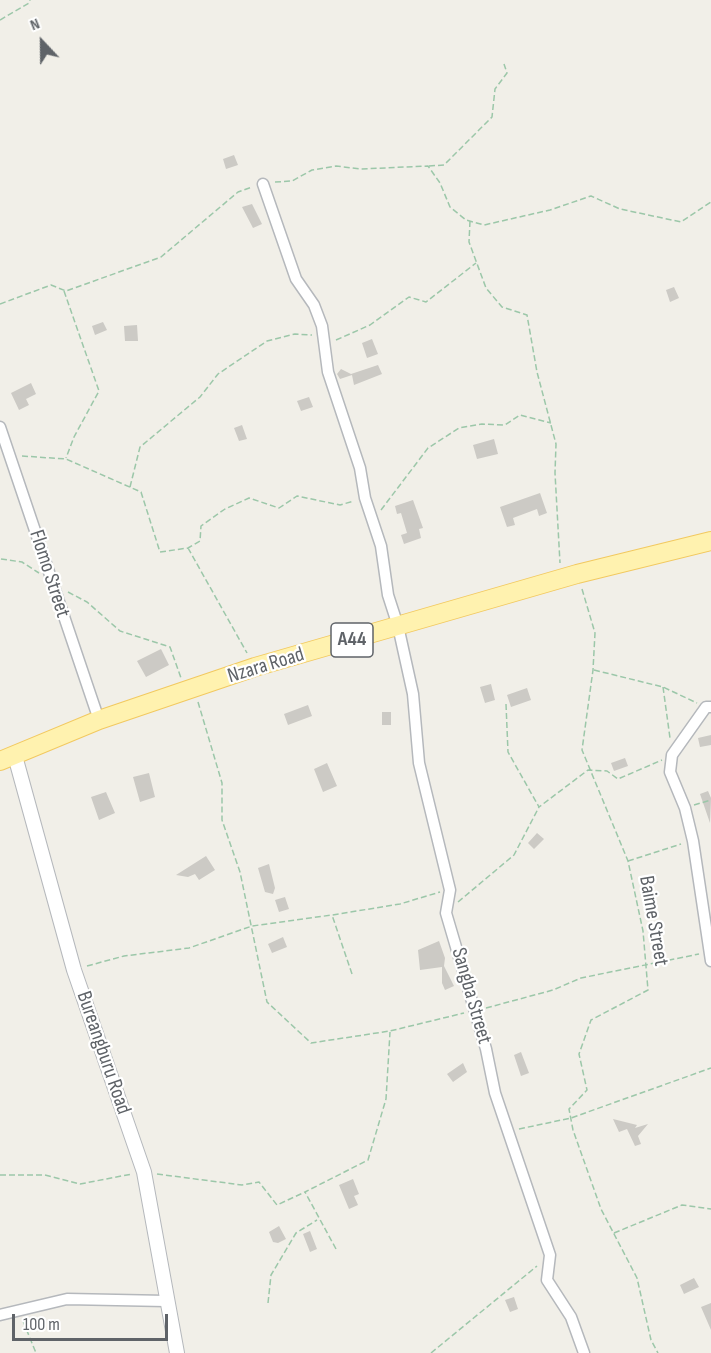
<!DOCTYPE html>
<style>
body{margin:0}
#map{position:relative;width:711px;height:1353px;overflow:hidden;background:#f1efe8;font-family:"Sofia Sans Condensed",sans-serif}
canvas{display:block}
.north{position:absolute;left:12px;top:12px;width:60px;height:60px;-webkit-text-stroke:4px #fff;paint-order:stroke;rotate:338deg;font-size:16px;font-weight:700;line-height:24px;text-align:center;color:#5f6368}
.north::after{content:'';display:block;margin:auto;width:21px;height:27px;background:#5f6368;clip-path:polygon(50% 0,100% 100%,50% 72%,0 100%)}
.scale{position:absolute;left:12px;top:1314px;width:156px;height:27px;box-sizing:border-box;border:3px solid #5f6368;border-top:0;padding-left:8px;font-size:18px;line-height:21px;white-space:nowrap;color:#5f6368;-webkit-text-stroke:4px #fff;paint-order:stroke}
</style>
<div id="map">
<canvas width="711" height="1353"></canvas>
<div class="north">N</div>
<div class="scale">100 m</div>
</div>
<script>
const context = document.querySelector('canvas').getContext('2d');
context.lineJoin = 'round';
function fillPath(path, color) { context.fillStyle = color; context.fill(path, 'evenodd'); }
const poly = rows => new Path2D(rows.map(r => 'M' + r).join(''));
function trace(path, color, width, dash) { context.strokeStyle = color; context.lineWidth = width; context.lineCap = dash ? 'butt' : 'round'; context.setLineDash(dash || []); context.stroke(path); }
function write(font, color, halo, rows, align = 'center') {
  context.font = font + ' "Sofia Sans Condensed",sans-serif'; context.lineWidth = 4.5; context.setLineDash([]); context.textBaseline = 'middle'; context.strokeStyle = halo; context.fillStyle = color; for (const [text, x, y, turn = 0] of rows) {
    context.save(); context.translate(x, y); context.rotate((+turn || 0) * Math.PI / 180); context.textAlign = isNaN(turn) ? turn : align; if (halo) context.strokeText(text, 0, 0); context.fillText(text, 0, 0); context.restore();
  }
}
fillPath(poly([
 [234,155,238,165,226,169,223,159],
 [252,204,262,224,253,228,242,207],
 [674,287,679,298,670,302,666,290],
 [103,322,107,330,95,335,92,326],
 [137,325,138,341,125,341,124,326],
 [372,339,378,354,367,358,362,343],
 [378,365,382,374,354,385,352,375,340,379,337,374,341,369,351,374],
 [31,383,36,394,26,399,29,405,19,410,11,393],
 [309,397,313,407,301,411,297,401],
 [242,425,247,439,239,441,234,428],
 [494,439,498,454,477,459,473,445],
 [540,493,547,513,539,516,537,509,513,518,515,525,507,527,500,507],
 [413,500,423,528,419,529,421,538,404,544,401,535,407,533,401,513,397,514,395,506],
 [161,649,169,665,146,677,137,661],
 [491,684,495,700,485,703,480,687],
 [527,688,531,700,511,707,507,695],
 [308,705,312,716,288,725,284,714],
 [382,712,391,712,391,725,382,725],
 [711,735,711,745,700,747,698,738],
 [625,758,628,766,614,771,611,763],
 [327,763,337,786,323,792,314,769],
 [149,773,155,797,140,802,133,777],
 [708,791,711,798,710,823,700,794],
 [106,792,115,813,99,820,91,797],
 [537,833,544,839,534,849,528,843],
 [206,856,215,870,199,880,195,874,188,877,176,875],
 [269,864,275,888,273,894,265,892,258,868],
 [285,897,289,909,279,912,275,900],
 [283,937,287,947,272,953,268,944],
 [439,941,445,958,444,966,454,986,445,990,442,983,442,967,420,970,418,950],
 [521,1052,529,1073,521,1076,514,1055],
 [463,1063,467,1072,453,1082,447,1074],
 [613,1119,637,1125,635,1128,648,1124,638,1136,641,1144,635,1146,627,1129,619,1132],
 [353,1179,359,1194,354,1196,358,1205,349,1209,339,1185],
 [279,1226,286,1239,278,1243,273,1242,269,1232],
 [310,1231,317,1249,310,1252,303,1234],
 [694,1278,699,1287,684,1294,680,1285],
 [514,1297,518,1309,510,1312,505,1300],
 [711,1303,711,1330,701,1307]
]), '#cccac5');
const minor = poly([
 [263,184,296,279,314,305,322,326,328,372,360,468,365,498,381,546,388,595,398,626,413,694,419,763,450,890,446,913,486,1049,495,1093,550,1255,547,1280,571,1317,584,1353],
 [0,427,99,720],
 [711,707,706,707,672,755,670,772,685,808,693,841,711,961],
 [0,1315,67,1299,166,1301]
]);
const tertiary = poly([
 [15,756,74,970,144,1172,177,1353]
]);
const primary = poly([
 [0,761,99,720,255,667,577,574,711,541]
]);
trace(minor, '#b5b8bc', 13);
trace(tertiary, '#b5b8bc', 16);
trace(primary, '#f2c960', 20);
trace(poly([
 [0,20,29,3,30,0],
 [429,166,444,165,492,117,495,89,507,73,504,64],
 [275,182,292,181,312,170,336,166,361,169,428,166,440,183,450,207,466,220,484,225,550,210,591,196,620,209,681,222,711,202],
 [470,221,469,242,486,288,502,307,527,315,537,372,556,444,555,473,560,563],
 [64,291,99,391,74,437,66,458],
 [0,304,51,285,66,291,161,257,238,192,252,187],
 [336,340,370,325,409,297,426,302,476,263],
 [22,456,66,459,141,492,160,552,188,548,200,541,201,526,225,509,249,498,279,508,297,496,340,505,354,501],
 [130,487,140,447,200,397,218,374,267,341,295,334,312,335],
 [381,510,428,448,459,428,482,424,505,425,520,415,551,423],
 [188,548,247,653],
 [1,559,22,562,39,573],
 [582,589,595,633,593,670,582,750,628,861,643,931,648,990,591,1020,579,1054,587,1090,569,1109,573,1130,601,1209,637,1278,651,1340,658,1353],
 [68,592,87,602,120,631,170,647,181,678],
 [594,670,663,687,697,703],
 [663,687,670,738],
 [198,702,222,783,222,820,240,872,267,1002,311,1043,390,1031,464,1013],
 [506,704,508,752,539,807,588,770,607,771,618,779,662,760],
 [694,805,711,800],
 [628,861,681,844],
 [458,902,514,855,539,807],
 [87,966,124,956,189,948,252,926,332,915],
 [352,974,332,915,400,904,440,892],
 [486,1008,553,990,581,978,699,954],
 [519,1129,571,1118,711,1068],
 [157,1174,242,1185,259,1182,277,1205,305,1192],
 [0,1175,45,1175,80,1184,132,1174],
 [614,1233,682,1205,711,1209],
 [336,1249,305,1192,368,1160,386,1099,390,1032],
 [268,1303,271,1275,296,1233,317,1220],
 [23,1321,36,1353],
 [431,1353,537,1266]
]), '#9cc7a9', 1.5, [6, 3]);
trace(minor, '#fff', 10);
trace(tertiary, '#fff', 14);
trace(primary, '#fff2af', 18);
for (const [x, y, w] of [
 [352,640,42]
]) { const box = new Path2D(); box.roundRect(x - w / 2, y - 17, w, 34, 4.5); context.fillStyle = '#fff'; context.fill(box); trace(box, '#5f6368', 1.5); }
write('bold 20px', '#5f6368', null, [
 ["A44",352,640]
]);
write('21px', '#5f6368', '#fff', [
 ["Flomo Street",49,574,72],
 ["Nzara Road",266,666,-17],
 ["Baime Street",653,921,80],
 ["Sangba Street",471,996,74],
 ["Bureangburu Road",103,1053,71]
]);
</script>
